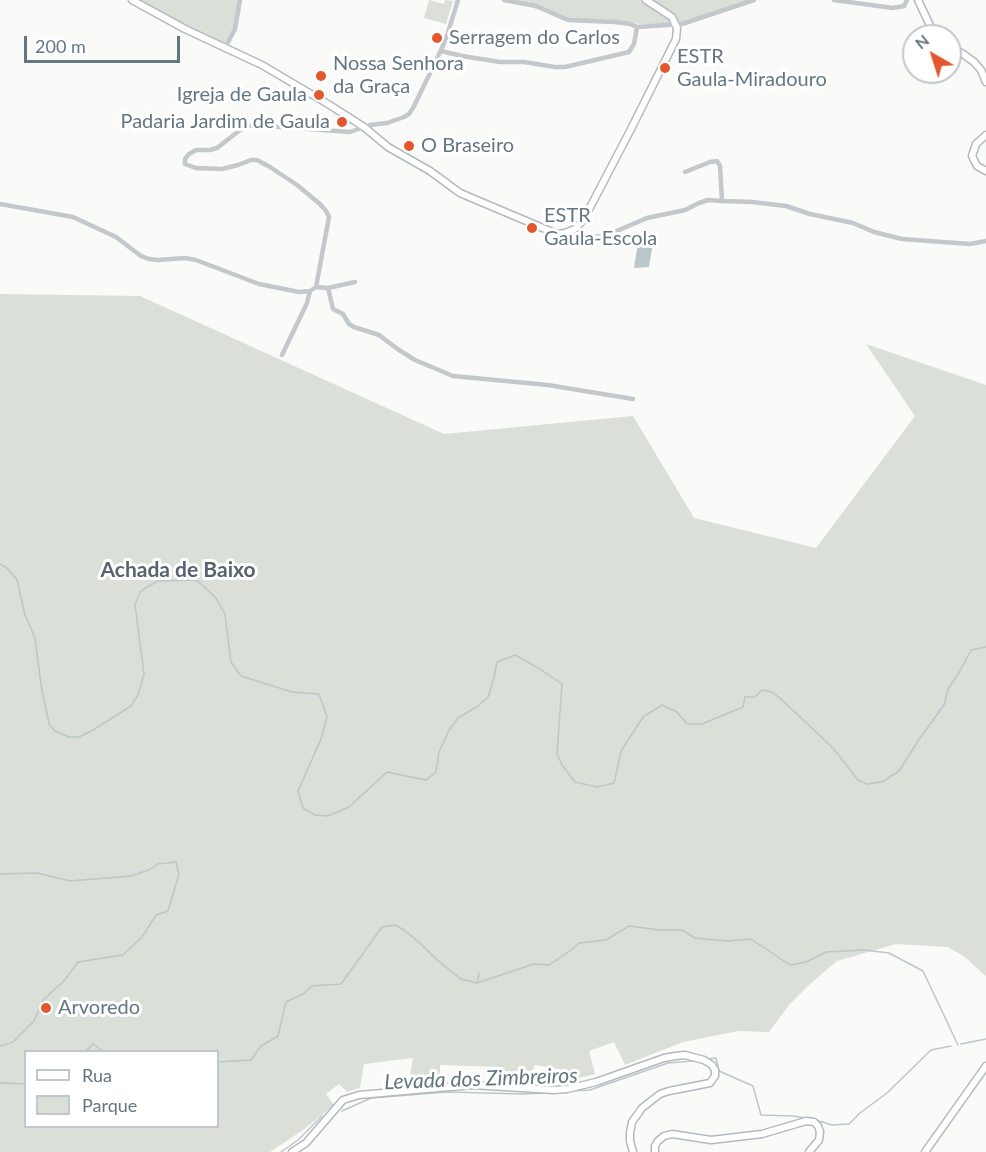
<!DOCTYPE html>
<meta charset="utf-8">
<style>
body{margin:0}
#map{position:relative;width:986px;height:1152px;overflow:hidden;background:#fafaf8;font-family:Lato,sans-serif}
canvas{display:block}
.legend{position:absolute;left:24px;top:1050px;width:195px;height:78px;box-sizing:border-box;background:#fff;border:2px solid #c1c8cd;margin:0;padding:8px 10px;list-style:none;font-size:18px;color:#657683}
.legend li{display:flex;align-items:center;gap:12px;height:30px}
.legend b{width:30px;border:2px solid #c1c8cd}
.north{position:absolute;left:902px;top:24px;width:60px;height:60px;box-sizing:border-box;background:#fff;border:2px solid #c1c8cd;border-radius:50%;rotate:321deg;font-size:16px;font-weight:700;line-height:24px;text-align:center;color:#657683}
.north::after{content:'';display:block;margin:auto;width:21px;height:27px;background:#e4572e;clip-path:polygon(50% 0,100% 100%,50% 72%,0 100%)}
.scale{position:absolute;left:24px;top:36px;width:156px;height:27px;box-sizing:border-box;border:3px solid #657683;border-top:0;padding-left:8px;font-size:18px;line-height:21px;white-space:nowrap;color:#657683;-webkit-text-stroke:4px #fff;paint-order:stroke}
</style>
<div id="map">
<canvas width="986" height="1152"></canvas>
<ul class="legend">
<li><b style="height:8px;background:#fff"></b>Rua</li>
<li><b style="height:16px;background:#dadfd7"></b>Parque</li>
</ul>
<div class="north">N</div>
<div class="scale">200 m</div>
</div>
<script>
const context = document.querySelector('canvas').getContext('2d');
context.lineJoin = 'round';
function fillPath(path, color) { context.fillStyle = color; context.fill(path, 'evenodd'); }
const poly = rows => new Path2D(rows.map(r => 'M' + r).join(''));
function trace(path, color, width, dash) { context.strokeStyle = color; context.lineWidth = width; context.lineCap = dash ? 'butt' : 'round'; context.setLineDash(dash || []); context.stroke(path); }
function write(font, color, halo, rows, align = 'center') {
  context.font = font + ' Lato,sans-serif'; context.lineWidth = 6; context.setLineDash([]); context.textBaseline = 'middle'; context.strokeStyle = halo; context.fillStyle = color; for (const [text, x, y, turn = 0] of rows) {
    context.save(); context.translate(x, y); context.rotate((+turn || 0) * Math.PI / 180); context.textAlign = isNaN(turn) ? turn : align; if (halo) context.strokeText(text, 0, 0); context.fillText(text, 0, 0); context.restore();
  }
}
fillPath(poly([
 [135,0,240,0,235,29,225,49],
 [429,0,444,4,445,0,453,1,446,24,424,18],
 [509,0,755,0,676,25,576,22],
 [0,294,140,296,444,434,633,416,694,518,816,548,915,416,866,344,986,385,986,976,980,971,965,957,948,947,896,944,837,961,811,983,789,1005,769,1032,738,1031,683,1042,625,1065,614,1042,589,1051,595,1074,579,1078,562,1079,564,1070,535,1065,527,1080,502,1075,503,1067,440,1065,440,1082,409,1083,413,1058,364,1064,360,1088,347,1092,339,1084,326,1094,334,1105,303,1130,270,1152,0,1152],
 [26,1052,218,1052,218,1126,26,1126]
]), '#dadfd7');
fillPath(poly([
 [654,236,649,267,634,268,638,243]
]), '#bbc7cb');
trace(poly([
 [0,564,7,568,17,580,25,615,35,638,41,685,49,724,55,731,69,737,79,737,93,730,131,706,138,695,144,674,135,605,140,592,147,587,158,581,195,580,200,583,216,598,225,614,231,662,241,676,292,692,319,694,327,717,321,739,298,791,303,808,315,815,328,816,349,807,387,772,426,780,436,772,439,752,449,730,458,718,478,706,488,697,494,678,497,662,515,655,540,669,562,684,557,754,562,765,575,782,597,787,614,783,621,751,643,717,662,705,677,712,687,724,702,724,743,707,745,697,755,697,762,690,772,692,781,699,833,748,858,780,867,784,882,782,899,771,920,738,944,705,948,689,960,671,971,650,986,647],
 [0,874,37,873,70,881,131,876,149,870,158,864,176,862,179,874,168,911,156,915,142,937,123,955,78,962,64,981,44,999,34,1021,13,1042,0,1046],
 [477,983,479,973],
 [961,1044,986,1039],
 [85,1052,93,1044,104,1052],
 [709,1059,716,1058,719,1071,753,1086,761,1115,792,1116,807,1118],
 [218,1062,251,1060,261,1046,278,1036,286,1002,303,994,312,986,341,984,382,927,395,925,404,930,420,943,437,960,461,979,477,983,534,964,549,965,571,950,579,943,606,940,629,926,660,930,682,930,695,938,728,941,751,939,790,965,806,962,826,952,864,950,889,953,923,971,958,1045],
 [0,1083,26,1084],
 [570,1091,590,1090,668,1063,692,1061],
 [342,1111,371,1098,447,1092,523,1094,545,1093],
 [816,1120,832,1125,849,1124,860,1113,887,1093,931,1050,951,1046],
 [281,1152,298,1140,322,1116]
]), '#bbc7cb', 1.5);
const secondary = poly([
 [132,0,185,29,262,65,328,104,364,127,388,147,430,171,460,193,557,234,565,233,575,229,584,219,630,131,676,39,677,28,672,17,646,0],
 [918,0,935,36],
 [950,47,963,54,974,62,981,70,986,82],
 [986,135,976,144,972,156,977,166,986,171],
 [292,1152,306,1143,343,1100,359,1095,472,1085,554,1090,567,1089,596,1082,664,1058,675,1056,685,1055,704,1060,712,1065,715,1070,715,1076,710,1083,669,1091,660,1094,642,1108,632,1122,630,1133,630,1141,633,1152],
 [655,1152,655,1146,658,1141,664,1136,672,1134,711,1140,762,1134,806,1121,814,1122,818,1126,820,1132,819,1140,809,1152],
 [925,1152,986,1066]
]);
trace(secondary, '#b3babf', 9);
trace(poly([
 [504,0,536,6,568,20,615,22,630,24,637,27,682,24,754,0],
 [834,0,893,8,904,6,907,0],
 [225,48,235,29,240,0],
 [441,51,462,56,500,62,524,62,555,67,565,67,629,52,634,44,637,27],
 [685,172,710,162,717,161,720,166,722,201],
 [0,204,73,217,116,237,141,256,149,259,158,260,185,258,196,260,259,284,299,292,310,291,316,287,329,217,326,211,320,204,297,185,270,167,257,160,251,160,238,165,222,169,196,168,185,164,185,159,189,154,196,150,210,150,217,148,244,127,254,125,350,132,370,125,387,123,404,117,409,114,413,108,435,63,446,39,458,0],
 [565,233,571,237,578,238,605,236,647,218,685,210,699,203,708,200,722,201,752,202,786,206,810,214,853,223,874,232,902,239,970,244,986,241],
 [316,287,328,288,355,282],
 [328,288,333,309,343,314,349,324,354,327,379,335,399,350,415,360,453,376,548,385,633,399],
 [282,355,307,303,310,291]
]), '#c3c8cc', 4.5);
trace(secondary, '#fff', 6);
for (const [x, y, r, color] of [
 [437,38,6,"#e4572e"],
 [665,68,6,"#e4572e"],
 [321,76,6,"#e4572e"],
 [319,95,6,"#e4572e"],
 [342,122,6,"#e4572e"],
 [409,146,6,"#e4572e"],
 [532,228,6,"#e4572e"],
 [46,1008,6,"#e4572e"]
]) { const dot = new Path2D(); dot.arc(x, y, r, 0, 2 * Math.PI); context.fillStyle = color; context.fill(dot); trace(dot, '#fff', 2); }
write('20px', '#657683', '#fff', [
 ["Serragem do Carlos",449,38],
 ["ESTR",677,57],
 ["Gaula-Miradouro",677,80],
 ["Nossa Senhora",333,64],
 ["da Graça",333,87],
 ["Igreja de Gaula",307,95,"right"],
 ["Padaria Jardim de Gaula",330,122,"right"],
 ["O Braseiro",421,146],
 ["ESTR",544,216],
 ["Gaula-Escola",544,239],
 ["Arvoredo",58,1008]
], 'left');
write('bold 21px', '#57646e', '#fff', [
 ["Achada de Baixo",178,570]
]);
write('italic 21px', '#60757c', '#fff', [
 ["Levada dos Zimbreiros",481,1079,-2]
]);
</script>
